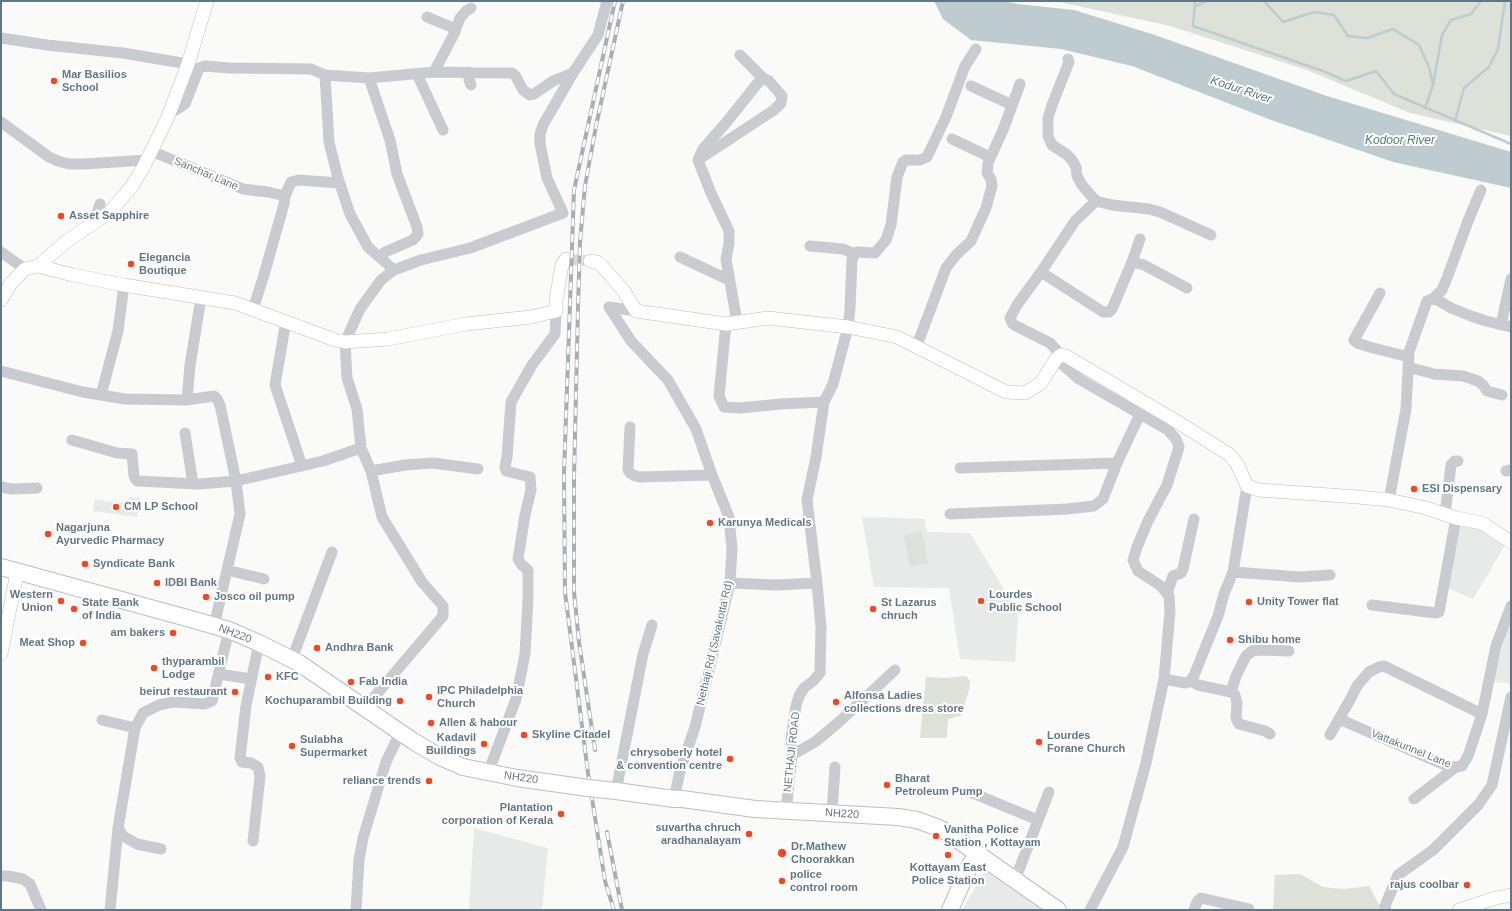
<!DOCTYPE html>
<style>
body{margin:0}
#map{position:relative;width:1512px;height:911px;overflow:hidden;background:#fafaf8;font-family:Helvetica,sans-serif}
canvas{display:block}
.frame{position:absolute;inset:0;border:2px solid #627785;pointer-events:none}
</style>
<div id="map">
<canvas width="1512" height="911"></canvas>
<div class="frame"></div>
</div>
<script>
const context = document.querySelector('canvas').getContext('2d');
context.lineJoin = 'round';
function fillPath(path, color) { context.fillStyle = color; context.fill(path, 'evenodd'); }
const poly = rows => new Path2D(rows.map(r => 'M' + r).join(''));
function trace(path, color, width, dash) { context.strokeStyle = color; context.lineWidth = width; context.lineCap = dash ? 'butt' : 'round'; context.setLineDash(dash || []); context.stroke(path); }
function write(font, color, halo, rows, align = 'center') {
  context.font = font + ' Helvetica,sans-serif'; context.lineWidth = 4; context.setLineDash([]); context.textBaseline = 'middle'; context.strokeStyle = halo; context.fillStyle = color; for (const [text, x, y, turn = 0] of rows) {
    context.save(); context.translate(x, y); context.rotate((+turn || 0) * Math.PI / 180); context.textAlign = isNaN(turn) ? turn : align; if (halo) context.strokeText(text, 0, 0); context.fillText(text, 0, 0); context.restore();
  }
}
fillPath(poly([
 [129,497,140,498,137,517,93,511,95,499,128,504],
 [862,517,925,519,927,532,970,533,1018,613,1015,662,960,659,949,588,874,587],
 [1457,521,1480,526,1505,545,1473,599,1445,587],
 [1511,616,1511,684,1493,681],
 [474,828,548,848,542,910,469,910],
 [986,869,1045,910,962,910]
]), '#e8e9e9');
fillPath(poly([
 [1055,1,1511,1,1511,136,1410,113,1307,70,1170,26],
 [922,531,928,563,910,567,904,535],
 [966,676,970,681,969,690,961,716,948,719,947,738,920,738,926,677,946,678],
 [1300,874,1323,887,1344,889,1369,886,1382,910,1273,910,1275,875]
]), '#dce2d8');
fillPath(poly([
 [934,1,1003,1,1018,4,1074,10,1155,35,1327,96,1511,152,1511,188,1393,162,1271,120,1132,66,1061,49,971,40,943,19]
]), '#becbcf');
trace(poly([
 [1195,1,1193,26,1323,71,1346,81,1376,71,1394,94,1511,144],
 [1264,1,1283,22,1314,12,1334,15,1348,36,1367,38,1393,29,1419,45,1429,67,1433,85],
 [1195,7,1206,1],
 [1425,108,1433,85,1442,35,1451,20,1471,14,1481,1],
 [1455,121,1464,88,1489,67,1498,49,1505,1]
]), '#becbcf', 2.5);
trace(poly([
 [566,259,590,261]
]), '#d4d9db', 11, [11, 5.5]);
const major = poly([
 [590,261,597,262,601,265,623,290,636,311,726,324,768,318,848,327,897,337,1006,392,1025,393,1041,383,1056,359,1061,355,1066,356,1176,421,1230,455,1237,464,1247,486,1259,490,1358,497,1389,500,1426,508,1456,518,1482,523,1511,542],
 [38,266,73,275,124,285,235,303,335,340,345,342,388,339,466,324,531,317,556,311,556,300,562,265,566,259],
 [1,300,11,283,25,269,38,266,67,241,110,212,132,186,143,168,167,119,188,64,207,1],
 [1,654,17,573],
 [1459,910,1496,898,1511,895]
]);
const highway = poly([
 [1,567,187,618,229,630,259,643,299,663,413,741,440,757,463,767,517,778,588,788],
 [616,791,674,799,682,799,755,809,898,817,917,820,936,827,945,831,1058,910],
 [950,910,970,865,977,854]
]);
trace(major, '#b8bec2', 14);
trace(highway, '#babec1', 18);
trace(poly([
 [427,17,456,29],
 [1,38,47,45,123,53,188,64],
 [740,55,763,78],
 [434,72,454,34,460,18,466,11,471,8],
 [469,72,469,80,471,85],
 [417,74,443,130],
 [325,75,329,142,338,178,350,214,368,247,394,270],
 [369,78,390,140,397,174,417,227,418,234,413,240,385,252,380,257],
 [971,86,1012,105],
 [168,115,185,104,199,68,205,66,230,68,311,69,325,75,369,78,434,72,507,73,512,73,515,75,523,90,530,95,534,94,553,81,573,73],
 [1,122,49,157,58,161,69,164,84,164,147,160],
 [952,139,990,157],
 [151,151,243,189,268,192,285,196],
 [698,160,774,110,781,103,782,96,769,81,763,78,757,84,725,124,703,149,698,160,711,193,729,231,729,243,726,259,737,322],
 [1096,201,1112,205,1149,209,1160,212,1211,235],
 [94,223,100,204],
 [810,246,843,249,855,254],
 [1,252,25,269],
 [680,257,729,280],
 [1132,262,1140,239],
 [1041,272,1103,312,1109,312,1112,309,1132,262,1144,265,1187,288],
 [1380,293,1354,340,1357,343,1373,348,1409,357],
 [1434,298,1451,308,1471,316,1486,321,1511,327],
 [253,309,264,275,284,204,285,196,291,182,299,180,339,183],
 [636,311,609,307,631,341,668,380,696,429,712,475,729,517,732,549,730,583,695,727,680,771,674,799],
 [286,321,275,385,302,466],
 [726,324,719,396,724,407,740,408,781,404,824,402],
 [1501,325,1511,279],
 [916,348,946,268,956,255,971,241,986,208,992,186,991,179,987,173,988,163,1003,130,1020,84],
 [1061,355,1050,343,1016,326,1012,323,1010,318,1017,305,1041,272,1075,221,1096,201,1093,198,1082,185,1077,176,1076,167,1072,160,1066,154,1052,145,1048,136,1048,118,1052,105,1069,62,1068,59],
 [1056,359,1079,379,1168,430,1176,439,1179,447,1167,485,1148,521,1137,547,1133,560,1138,571,1161,586,1169,596,1170,611,1164,679,1146,763,1123,847,1090,910],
 [1408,367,1434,374,1463,376,1478,381,1483,385,1487,391,1502,395],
 [1,371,83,392,125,399,187,400,214,396,217,399,220,405,236,481,240,514,214,626],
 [101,395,118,331,124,285],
 [187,400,190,365,201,298],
 [630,427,628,470,630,473,633,475,639,477,712,475],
 [185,433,193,484],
 [72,440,117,453,132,454,134,476,137,481,199,484,236,481,323,461,361,448],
 [960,468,1117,463,1140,414],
 [371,471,405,465,433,463,478,469],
 [1506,471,1511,470],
 [1,487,12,489,37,488],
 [1389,500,1406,409,1409,352,1427,301,1434,298,1442,290,1447,278,1468,221,1481,190],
 [950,514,1067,509,1094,506,1103,499,1117,463],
 [1445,514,1451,465,1455,461,1458,461],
 [227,570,264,579],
 [1233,572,1300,577,1330,575],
 [730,583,776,585,817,583,807,500,816,457,824,402,833,384,848,327,850,309,852,259,855,254,857,252,875,253,886,240,891,225,897,177,903,162,906,160,920,160,927,157,946,117,965,66,976,49],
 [1167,593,1173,576,1181,573,1183,569,1194,519],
 [1372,605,1436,613,1439,612,1456,518],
 [292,659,332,552],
 [219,674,251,679],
 [1164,679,1185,683,1189,682,1193,678,1218,616,1224,594,1233,572,1247,486],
 [1191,681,1198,685,1231,692,1235,695,1237,703,1236,718,1239,724,1265,731,1270,734],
 [1231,692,1236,676,1246,656,1252,651,1259,650,1289,651],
 [364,709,443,616,443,606,422,582,382,517,371,471,361,448,357,409,347,378,345,342,360,309,381,280,394,270,421,260,470,248,563,213,547,178,540,144,540,134,543,125,573,73,598,35,607,1],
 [1339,719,1447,766,1456,767,1462,766,1468,756,1482,714,1496,646,1511,606],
 [102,720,135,728],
 [1330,735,1351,698,1357,686,1369,672,1379,667,1384,666,1388,668,1482,714],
 [792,755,815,742,839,722,895,670],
 [488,773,516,699,525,654,528,599,528,570,521,564,518,559,525,515,531,490,530,477,506,471,505,467,507,457,511,402,532,365,555,334,556,311],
 [616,791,643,654,652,625],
 [970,792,1038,820],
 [1414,799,1456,767],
 [786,811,792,755,791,738,796,706,799,696,804,688,813,681,820,673,821,628,817,583],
 [832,813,835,767],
 [253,841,260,776,258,767,251,763,242,762,240,758,246,706,259,643],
 [161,849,137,844,123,836,118,828,135,728,143,713,159,705,173,702,205,704,212,701,229,630],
 [1,876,8,876,23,879,30,884,41,910],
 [1015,880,1049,792],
 [110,910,118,828],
 [356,910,359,860,363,838,386,762,400,733],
 [1194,910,1197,902,1201,898,1249,909],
 [1386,910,1385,906,1398,875,1433,850,1479,804,1492,785,1511,697]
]), '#c8ccd0', 11);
trace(major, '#fff', 13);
trace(highway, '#fff', 16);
const rail = poly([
 [595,750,579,642,574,592,574,477,578,308,580,242,585,186,596,126,623,1],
 [607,832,622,910],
 [614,910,605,881,588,773,565,592,564,473,574,190,615,1]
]);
trace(rail, '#a7afb5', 4);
trace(rail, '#fff', 2.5, [8]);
const highwayBridge = poly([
 [588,788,616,791]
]);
trace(highwayBridge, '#babec1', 18, []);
trace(highwayBridge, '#fff', 16);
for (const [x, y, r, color] of [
 [54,81,4,"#f3481f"],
 [61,216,4,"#f3481f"],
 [131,264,4,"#f3481f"],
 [1414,489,4,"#f3481f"],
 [116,507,4,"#f3481f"],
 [710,523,4,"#f3481f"],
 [48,534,4,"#f3481f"],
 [85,564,4,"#f3481f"],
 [157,583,4,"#f3481f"],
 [206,597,4,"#f3481f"],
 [61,601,4,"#f3481f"],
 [981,601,4,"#f3481f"],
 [1249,602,4,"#f3481f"],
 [74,609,4,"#f3481f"],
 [873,609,4,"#f3481f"],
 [173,633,4,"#f3481f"],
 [1230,640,4,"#f3481f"],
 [83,643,4,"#f3481f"],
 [317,648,4,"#f3481f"],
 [154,668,4,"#f3481f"],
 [268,677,4,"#f3481f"],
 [351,682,4,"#f3481f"],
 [235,692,4,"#f3481f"],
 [429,697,4,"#f3481f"],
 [400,701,4,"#f3481f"],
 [836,702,4,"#f3481f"],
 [431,723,4,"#f3481f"],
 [524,735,4,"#f3481f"],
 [1039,742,4,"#f3481f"],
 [484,744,4,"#f3481f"],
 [292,746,4,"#f3481f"],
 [730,759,4,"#f3481f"],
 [429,781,4,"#f3481f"],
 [887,785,4,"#f3481f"],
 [561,814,4,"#f3481f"],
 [749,834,4,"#f3481f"],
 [936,836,4,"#f3481f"],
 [782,853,5,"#f3481f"],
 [948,855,4,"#f3481f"],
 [782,881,4,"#f3481f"],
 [1467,885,4,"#f3481f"]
]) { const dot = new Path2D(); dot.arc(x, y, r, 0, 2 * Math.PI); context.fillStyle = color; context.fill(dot); trace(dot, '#fff', 1.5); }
write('bold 11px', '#627785', '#fff', [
 ["Mar Basilios",62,75],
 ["School",62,88],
 ["Asset Sapphire",69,216],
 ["Elegancia",139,258],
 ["Boutique",139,271],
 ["ESI Dispensary",1422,489],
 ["CM LP School",124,507],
 ["Karunya Medicals",718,523],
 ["Nagarjuna",56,528],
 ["Ayurvedic Pharmacy",56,541],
 ["Syndicate Bank",93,564],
 ["IDBI Bank",165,583],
 ["Western",53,595,"right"],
 ["Union",53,608,"right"],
 ["Lourdes",989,595],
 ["Public School",989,608],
 ["Josco oil pump",214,597],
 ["Unity Tower flat",1257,602],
 ["State Bank",82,603],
 ["of India",82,616],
 ["St Lazarus",881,603],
 ["chruch",881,616],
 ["am bakers",165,633,"right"],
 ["Shibu home",1238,640],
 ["Meat Shop",75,643,"right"],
 ["Andhra Bank",325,648],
 ["thyparambil",162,662],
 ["Lodge",162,675],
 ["KFC",276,677],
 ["Fab India",359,682],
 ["IPC Philadelphia",437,691],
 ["Church",437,704],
 ["beirut restaurant",227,692,"right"],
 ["Alfonsa Ladies",844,696],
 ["collections dress store",844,709],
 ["Kochuparambil Building",392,701,"right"],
 ["Allen & habour",439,723],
 ["Skyline Citadel",532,735],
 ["Lourdes",1047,736],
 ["Forane Church",1047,749],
 ["Kadavil",476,738,"right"],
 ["Buildings",476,751,"right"],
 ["Sulabha",300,740],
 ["Supermarket",300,753],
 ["chrysoberly hotel",722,753,"right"],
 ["& convention centre",722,766,"right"],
 ["Bharat",895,779],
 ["Petroleum Pump",895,792],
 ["reliance trends",421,781,"right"],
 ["Plantation",553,808,"right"],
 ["corporation of Kerala",553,821,"right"],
 ["suvartha chruch",741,828,"right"],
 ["aradhanalayam",741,841,"right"],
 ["Vanitha Police",944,830],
 ["Station , Kottayam",944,843],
 ["Dr.Mathew",791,847],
 ["Choorakkan",791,860],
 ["Kottayam East",948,868,"center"],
 ["Police Station",948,881,"center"],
 ["police",790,875],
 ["control room",790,888],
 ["rajus coolbar",1459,885,"right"]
], 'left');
write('11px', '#627785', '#fff', [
 ["Sanchar Lane",206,174,23],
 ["NH220",235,634,21],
 ["Nethaji Rd (Savakotta Rd)",715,643,-77],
 ["Vattakunnel Lane",1411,749,22],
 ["NETHAJI ROAD",792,752,-84],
 ["NH220",521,778,8],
 ["NH220",842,814,4]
]);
write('italic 12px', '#5e777e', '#fff', [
 ["Kodur River",1241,90,18],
 ["Kodoor River",1400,141]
]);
</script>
